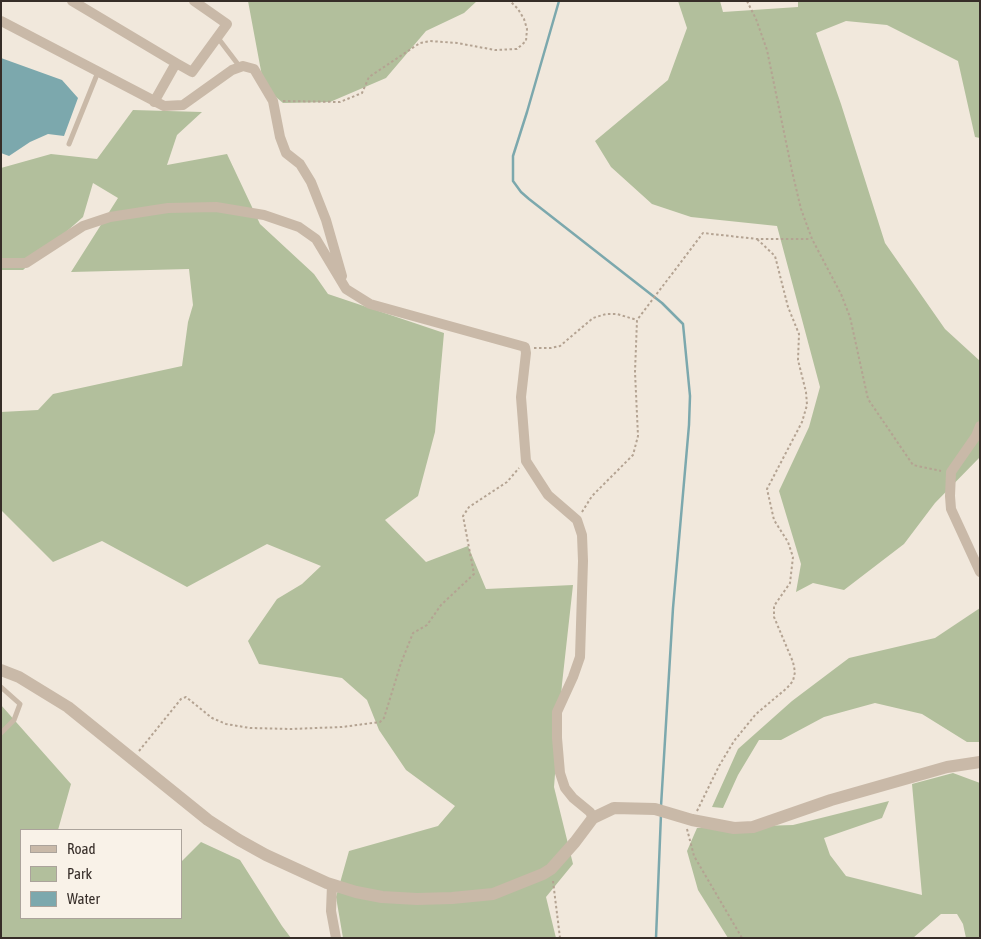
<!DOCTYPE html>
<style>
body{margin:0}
#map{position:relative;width:981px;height:939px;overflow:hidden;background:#f1e8dc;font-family:"Asap Condensed",sans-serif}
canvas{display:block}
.frame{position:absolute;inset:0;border:2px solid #362d28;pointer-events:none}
.legend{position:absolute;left:20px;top:829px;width:162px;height:90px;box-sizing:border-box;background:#f9f2e8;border:1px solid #aba39b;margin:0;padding:6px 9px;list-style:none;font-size:15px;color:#362d28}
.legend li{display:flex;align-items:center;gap:10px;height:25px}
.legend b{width:25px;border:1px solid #aba39b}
</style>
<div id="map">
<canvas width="981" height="939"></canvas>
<div class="frame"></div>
<ul class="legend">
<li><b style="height:6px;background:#c9b9a8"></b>Road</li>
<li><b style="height:14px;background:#b2bf9c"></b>Park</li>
<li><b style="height:14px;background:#7ca8ad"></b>Water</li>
</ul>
</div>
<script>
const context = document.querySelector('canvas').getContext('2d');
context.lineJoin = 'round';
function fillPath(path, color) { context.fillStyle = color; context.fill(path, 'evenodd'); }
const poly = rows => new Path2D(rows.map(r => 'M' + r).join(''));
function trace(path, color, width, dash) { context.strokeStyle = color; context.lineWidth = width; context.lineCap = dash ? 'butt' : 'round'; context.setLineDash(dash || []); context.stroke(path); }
fillPath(poly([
 [248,1,477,1,464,13,426,31,386,78,330,102,283,103,264,87],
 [678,1,720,1,723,12,798,7,798,1,980,1,980,138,975,137,958,61,887,25,846,21,816,33,841,104,885,243,945,329,980,361,980,457,935,503,904,544,844,590,813,583,796,592,801,564,779,491,809,427,820,387,777,226,691,217,652,204,611,167,595,141,668,80,687,28],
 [133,110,202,112,177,135,167,165,227,154,260,224,314,274,328,294,444,333,435,432,418,496,385,520,426,562,468,546,486,589,573,585,562,684,554,787,573,864,546,897,556,938,343,938,336,897,349,851,438,826,455,806,406,770,379,730,367,700,342,678,259,664,248,641,277,599,302,584,321,566,267,544,187,587,102,541,53,562,1,510,1,412,38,410,53,394,182,366,188,322,193,305,189,269,71,272,118,198,93,183,83,217,23,270,1,270,1,168,51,154,97,159],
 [980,608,980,742,967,742,922,714,875,703,824,717,781,740,759,740,738,775,723,808,712,807,738,749,792,701,849,658,935,638],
 [1,705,71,784,58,830,21,830,21,918,181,918,181,862,201,842,240,860,282,926,291,938,1,938],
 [953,773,980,783,980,938,966,938,963,924,957,914,941,914,913,938,728,938,698,890,687,851,697,828,793,825,889,801,882,818,824,838,830,855,846,876,922,895,912,784]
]), '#b2bf9c');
fillPath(poly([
 [1,58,62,80,78,98,64,136,48,134,30,142,9,156,1,153]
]), '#7ca8ad');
trace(poly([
 [559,1,527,112,513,156,513,181,521,192,529,199,662,303,683,324,690,396,689,425,673,608,661,806],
 [656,938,661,814]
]), '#7ca8ad', 2.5);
trace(poly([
 [747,1,756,19,767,50,792,171,801,209,812,239,841,294,850,317,868,399,913,465,941,471],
 [283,101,340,102,362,93,369,77,420,43,430,41,457,43,495,50,517,49,526,41,527,29,524,19,518,9,510,1],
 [534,348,551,348,560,346,593,318,606,314,617,314,637,320],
 [582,512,592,496,633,455,638,436,635,372,637,320,703,233,757,239,811,239],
 [139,751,181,699,186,697,212,718,226,724,250,728,291,729,342,727,380,722,384,718,401,663,413,633,427,625,441,605,474,574,463,516,469,507,507,482,519,468],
 [697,811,719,766,734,741,756,714,787,688,793,681,795,672,793,662,774,617,774,606,790,583,793,557,788,542,774,520,767,489,802,422,807,405,806,392,798,360,799,334,788,307,775,256,757,239],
 [687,829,694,856,742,938],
 [553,881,560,938]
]), '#b4a392', 2, [2.5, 2.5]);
trace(poly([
 [218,38,240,67],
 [69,144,98,72],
 [1,687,20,704,14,720,1,733]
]), '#c9b9a8', 5);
trace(poly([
 [72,1,176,63,154,102],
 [1,21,164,106,183,105,232,70,243,66,254,69,273,101,280,137,286,153,300,164,311,182,326,220,342,276],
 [176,63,192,72,227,24,194,1],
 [1,263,26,263,83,226,110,217,168,208,216,207,264,215,299,227,316,239,346,289,370,304,525,347,526,353,521,397,526,461,548,495,577,520,582,535,583,561,580,657,573,677,557,712,557,738,560,773,565,788,573,798,590,812,593,818],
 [980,426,976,436,951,472,950,496,951,509,980,572],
 [332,885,331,911,336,938]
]), '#c9b9a8', 10);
trace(poly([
 [1,670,19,677,68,707,208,820,239,840,266,855,327,883,356,892,382,897,417,899,452,898,493,894,543,874,551,869,575,842,593,818,614,808,655,809,692,820,734,828,753,827,831,800,947,767,980,762]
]), '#c9b9a8', 12);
</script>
